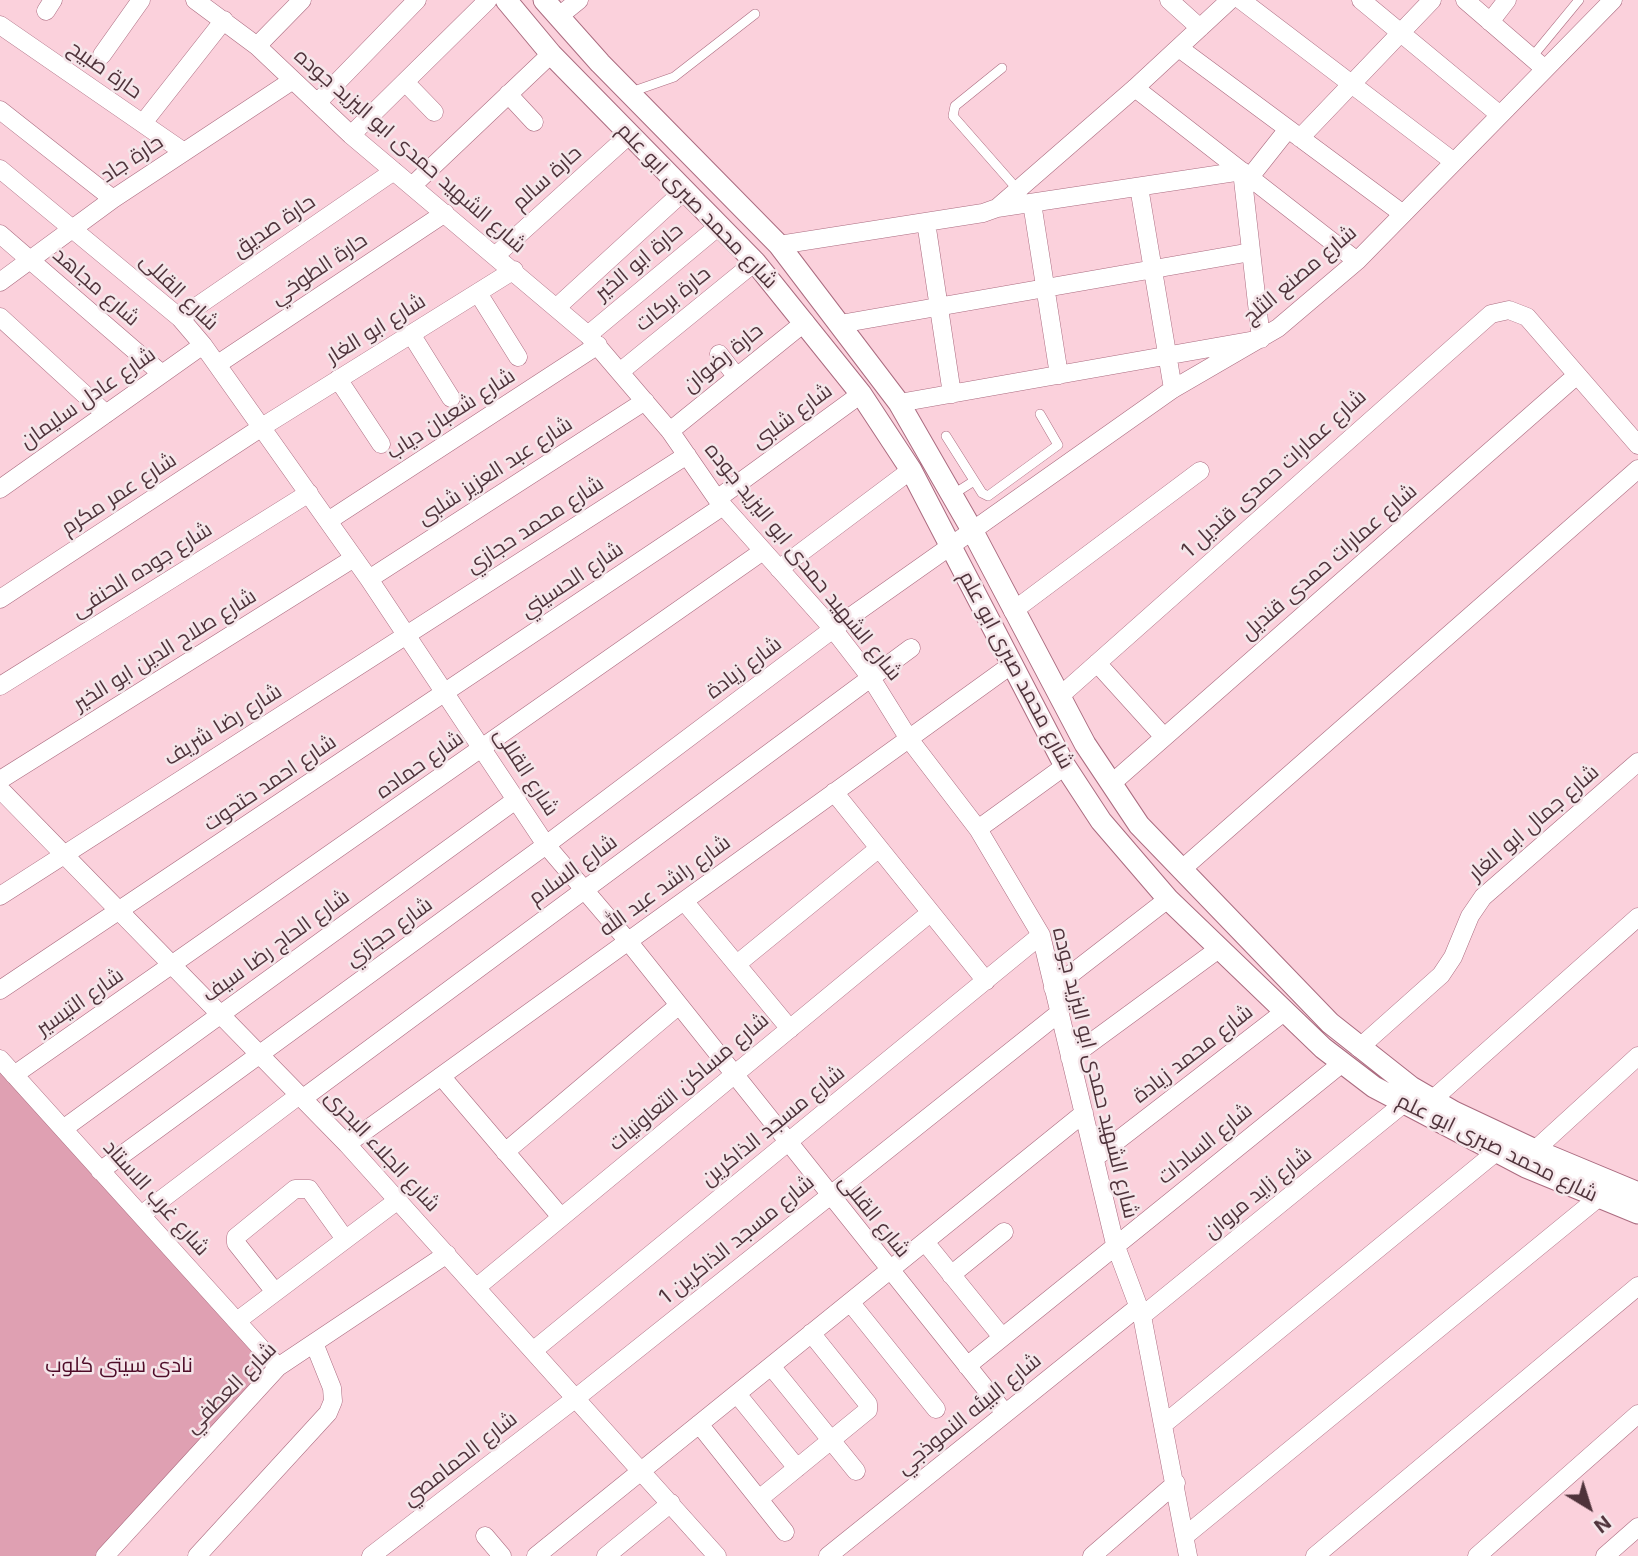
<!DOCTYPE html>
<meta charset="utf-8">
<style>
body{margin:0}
#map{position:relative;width:1638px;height:1556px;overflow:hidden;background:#fbd1dc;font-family:Inter,sans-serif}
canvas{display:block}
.north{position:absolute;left:1554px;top:1472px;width:70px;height:70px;-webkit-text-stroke:5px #f5e6ea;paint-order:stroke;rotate:142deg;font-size:19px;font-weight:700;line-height:28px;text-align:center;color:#4f333b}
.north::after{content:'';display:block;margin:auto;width:24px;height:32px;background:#4f333b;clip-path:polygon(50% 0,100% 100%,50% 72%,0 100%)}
</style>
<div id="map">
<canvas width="1638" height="1556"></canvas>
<div class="north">N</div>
</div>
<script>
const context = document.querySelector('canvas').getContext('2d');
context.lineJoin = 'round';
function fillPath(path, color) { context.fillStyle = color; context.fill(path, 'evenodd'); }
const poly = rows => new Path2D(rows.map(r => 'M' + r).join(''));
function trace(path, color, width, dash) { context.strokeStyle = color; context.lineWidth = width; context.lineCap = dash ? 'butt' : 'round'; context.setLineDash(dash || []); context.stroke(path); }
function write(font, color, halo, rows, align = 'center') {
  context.font = font + ' Inter,Cairo,sans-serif'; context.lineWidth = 5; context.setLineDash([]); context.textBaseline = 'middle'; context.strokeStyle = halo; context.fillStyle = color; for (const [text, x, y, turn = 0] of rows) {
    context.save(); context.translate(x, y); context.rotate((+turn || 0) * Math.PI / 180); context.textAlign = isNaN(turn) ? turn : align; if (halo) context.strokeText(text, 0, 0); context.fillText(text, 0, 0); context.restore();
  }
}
fillPath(poly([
 [0,1058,278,1367,106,1556,0,1556]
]), '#dfa0b2');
const service = poly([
 [1532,57,1579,0],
 [1002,68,955,106,953,116,1018,190],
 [631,92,674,77,755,14],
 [946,436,982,493,988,496,1058,445,1040,414],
 [952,495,974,481]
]);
const minor = poly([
 [195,0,257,46,351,135,588,335,670,431,717,499,833,629,871,678,909,739,978,829,1041,935,1115,1244,1142,1316,1188,1556],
 [1169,0,1200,28],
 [1241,0,1454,162],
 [1361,0,1500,115],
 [1465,0,1545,69],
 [46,11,53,0],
 [558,17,579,0],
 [1490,22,1507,0],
 [0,25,184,152],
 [257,46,302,0],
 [1179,48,1403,214],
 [102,55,141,0],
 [405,82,434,112],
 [1135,88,1357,261],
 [508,94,534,122],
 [317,103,417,0],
 [0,110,113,199],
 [143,123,224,20],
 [351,135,488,0],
 [1300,138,1432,0],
 [0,169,180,318,203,345,369,579,546,845,628,941,1005,1413],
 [1250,177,1288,129],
 [412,186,551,54],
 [1139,187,1173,389],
 [1032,203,1059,375],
 [926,222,952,394],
 [0,234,162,374],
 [779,245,983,213,997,208,1135,88,1230,0],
 [496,255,629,135],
 [0,282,113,199,293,80],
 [478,293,518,357],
 [556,308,685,190],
 [0,317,106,414],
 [180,318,394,171],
 [840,324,1251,252],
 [411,334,451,398],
 [588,335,720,225],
 [719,354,736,376],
 [218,364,445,213],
 [621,371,755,262],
 [338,379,381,444],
 [899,403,1261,339,1242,171,997,208],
 [670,431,805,322],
 [0,489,203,345],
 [717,499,861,394],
 [328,521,598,345],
 [779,569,911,470],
 [369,579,645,401],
 [0,599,262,427,514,270],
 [1013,611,1200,471],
 [1097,663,1164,737],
 [0,686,309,493],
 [1060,696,1491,314,1509,310,1527,317,1638,445],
 [0,780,354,558],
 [1111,784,1577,375],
 [0,789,347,1144,717,1556],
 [834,792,986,981],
 [978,829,1065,766],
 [1181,870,1638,469],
 [0,896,687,455],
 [684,901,790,1029],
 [737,964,878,849],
 [1053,988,1168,899],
 [0,990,723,506],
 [1359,1048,1441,975,1453,957,1470,916,1483,897,1638,762],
 [1070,1058,1220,948],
 [0,1059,278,1367],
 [14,1075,763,551],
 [441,1076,561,1217],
 [302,1099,911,648],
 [1432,1100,1638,917],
 [63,1129,517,799],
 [347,1144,1011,665],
 [1535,1150,1638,1056],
 [505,1152,679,1005],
 [1095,1158,1284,1012],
 [100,1171,546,845,833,629,1173,389,1278,328,1357,261,1613,0],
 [141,1215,298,1096],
 [925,1242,1002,1337],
 [951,1275,1004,1232],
 [477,1287,930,913],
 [275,1292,236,1243,236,1237,295,1189,309,1189,345,1239],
 [850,1302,936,1409],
 [1142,1316,1403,1104],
 [237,1321,398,1200],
 [534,1350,1041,935],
 [771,1366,856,1471],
 [967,1366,1341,1064],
 [737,1394,797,1468],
 [699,1424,785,1532],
 [1164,1424,1496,1152],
 [759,1499,868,1410,868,1404,811,1333],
 [485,1536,502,1556],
 [1185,1536,1598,1198],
 [105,1556,278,1367,447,1254],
 [197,1556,328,1413,333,1401,332,1388,314,1343],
 [371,1556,576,1398,1059,1013],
 [536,1556,1084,1113],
 [606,1556,671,1503],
 [828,1556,1138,1307],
 [1092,1556,1176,1483],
 [1315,1556,1638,1286],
 [1477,1556,1638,1414],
 [1605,1556,1638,1527]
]);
const tertiary = poly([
 [506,0,551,54,755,262,861,394,911,470,1065,766,1101,821,1168,899,1323,1048,1374,1087,1526,1167,1638,1213],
 [544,0,600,63,779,245,899,403,972,530,1085,744,1139,825,1330,1023,1411,1087,1454,1112,1535,1150,1638,1193]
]);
trace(service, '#ab6c80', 10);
trace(minor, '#ab6c80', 19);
trace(tertiary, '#ab6c80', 23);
trace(service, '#fff', 9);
trace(minor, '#fff', 18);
trace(tertiary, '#fff', 21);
write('21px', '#4f333b', '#f5e6ea', [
 ["حارة صبيح",105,70,35],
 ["شارع الشهيد حمدى ابو اليزيد جوده",410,151,41],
 ["حارة جاد",132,159,-33],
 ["حارة سالم",547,178,-42],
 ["شارع محمد صبرى ابو علم",697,206,46],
 ["حارة صديق",274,226,-34],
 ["حارة ابو الخير",639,262,-40],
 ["حارة الطوخي",319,269,-34],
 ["شارع مصنع الثلج",1300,275,-40],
 ["شارع مجاهد",96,287,41],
 ["شارع القللى",179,292,44],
 ["حارة بركات",673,299,-39],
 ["شارع ابو الغار",376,329,-32],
 ["حارة رضوان",723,358,-39],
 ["شارع عادل سليمان",88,398,-35],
 ["شارع شعبان دياب",451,414,-33],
 ["شارع شلبى",792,416,-36],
 ["شارع عبد العزيز شلبى",495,471,-33],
 ["شارع عمارات حمدى قنديل 1",1274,474,-42],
 ["شارع عمر مكرم",119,494,-33],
 ["شارع محمد حجازي",535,525,-33],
 ["شارع الشهيد حمدى ابو اليزيد جوده",803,562,51],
 ["شارع عمارات حمدى قنديل",1329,562,-41],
 ["شارع جوده الحنفى",142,570,-32],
 ["شارع الحسيني",572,580,-34],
 ["شارع صلاح الدين ابو الخير",165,650,-32],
 ["شارع زيادة",744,668,-37],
 ["شارع محمد صبرى ابو علم",1016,670,62],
 ["شارع رضا شريف",223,725,-32],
 ["شارع حماده",420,765,-35],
 ["شارع القللى",526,772,57],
 ["شارع احمد حتحوت",270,783,-34],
 ["شارع جمال ابو الغار",1534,823,-41],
 ["شارع السلام",573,870,-36],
 ["شارع راشد عبد الله",665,886,-36],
 ["شارع حجازي",389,932,-36],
 ["شارع الحاج رضا سيف",276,946,-36],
 ["شارع التيسير",80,1002,-35],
 ["شارع محمد زيادة",1193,1054,-38],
 ["شارع الشهيد حمدى ابو اليزيد جوده",1095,1073,76],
 ["شارع مساكن التعاونيات",689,1082,-40],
 ["شارع مسجد الذاكرين",773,1126,-39],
 ["شارع السادات",1205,1144,-39],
 ["شارع محمد صبرى ابو علم",1497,1148,26],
 ["شارع الجلاء البحرى",382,1151,47],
 ["شارع زايد مروان",1258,1193,-39],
 ["شارع غرب الاستاد",156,1198,48],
 ["شارع القللى",874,1216,51],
 ["شارع مسجد الذاكرين 1",737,1240,-39],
 ["شارع العطفي",231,1388,-45],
 ["شارع البيئه النموذجي",969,1414,-39],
 ["شارع الحمامصي",460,1459,-38]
]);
write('21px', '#4e0c28', '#f5e6ea', [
 ["نادى سيتى كلوب",119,1366]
]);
</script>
